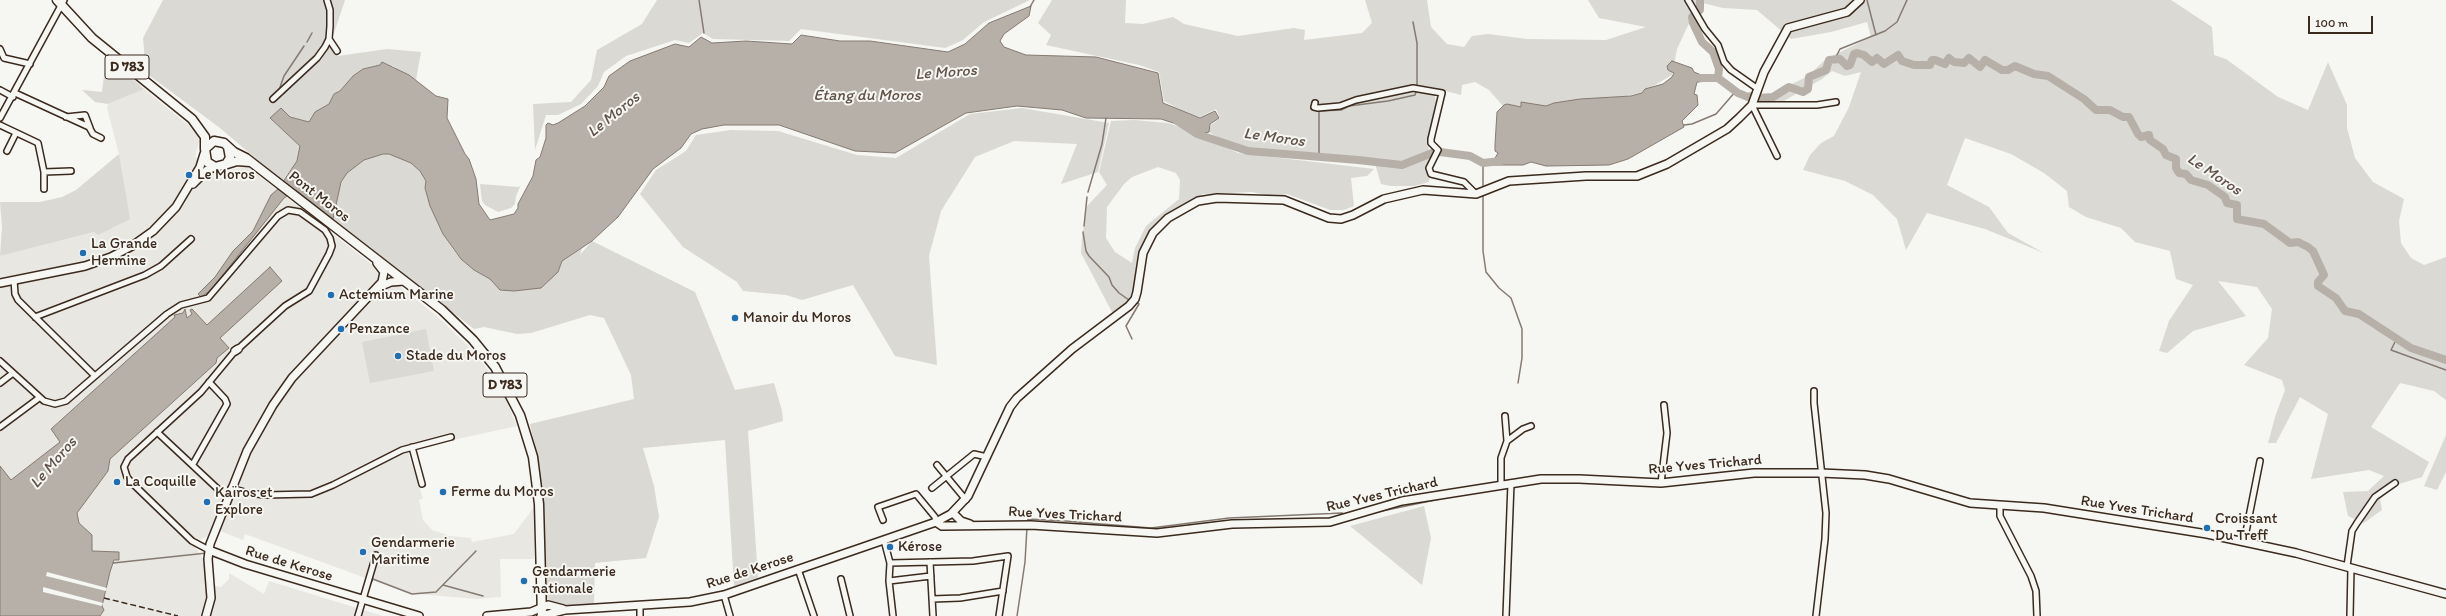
<!DOCTYPE html>
<meta charset="utf-8">
<style>
body{margin:0}
#map{position:relative;width:2446px;height:616px;overflow:hidden;background:#f6f6f2;font-family:Itim,sans-serif}
canvas{display:block}
.scale{position:absolute;left:2308px;top:16px;width:65px;height:18px;box-sizing:border-box;border:2px solid #3b2a1e;border-top:0;padding-left:5px;font-size:12px;line-height:14px;white-space:nowrap;color:#3b2a1e;-webkit-text-stroke:3px #f6f6f2;paint-order:stroke}
</style>
<div id="map">
<canvas width="2446" height="616"></canvas>
<div class="scale">100 m</div>
</div>
<script>
const context = document.querySelector('canvas').getContext('2d');
context.lineJoin = 'round';
function fillPath(path, color) { context.fillStyle = color; context.fill(path, 'evenodd'); }
const poly = rows => new Path2D(rows.map(r => 'M' + r).join(''));
function trace(path, color, width, dash) { context.strokeStyle = color; context.lineWidth = width; context.lineCap = dash ? 'butt' : 'round'; context.setLineDash(dash || []); context.stroke(path); }
function write(font, color, halo, rows, align = 'center') {
  context.font = font + ' Itim,sans-serif'; context.lineWidth = 4; context.setLineDash([]); context.textBaseline = 'middle'; context.strokeStyle = halo; context.fillStyle = color; for (const [text, x, y, turn = 0] of rows) {
    context.save(); context.translate(x, y); context.rotate((+turn || 0) * Math.PI / 180); context.textAlign = isNaN(turn) ? turn : align; if (halo) context.strokeText(text, 0, 0); context.fillText(text, 0, 0); context.restore();
  }
}
fillPath(poly([
 [144,89,197,132,199,141,195,157,219,172,247,166,437,316,466,344,486,367,504,396,517,426,407,450,423,498,419,500,423,520,432,530,450,536,471,538,472,542,514,534,534,507,534,559,500,559,501,597,476,599,407,593,245,534,243,540,212,528,210,535,200,540,196,548,204,560,208,585,221,587,229,579,229,573,264,594,269,581,383,616,100,616,104,610,102,606,110,572,119,552,91,551,85,528,79,523,77,513,108,471,109,459,216,363,217,358,192,314,187,318,186,310,183,313,180,313,51,428,60,442,11,481,0,466,0,256,94,232,98,235,119,154,107,108,108,104]
]), '#e8e7e2');
fillPath(poly([
 [163,0,345,0,330,45,338,56,387,49,421,52,416,80,400,72,393,66,380,65,363,69,353,76,340,91,334,94,329,104,315,112,310,122,290,117,281,108,270,119,301,146,297,161,282,181,220,128,146,73,143,38],
 [657,0,1030,0,984,22,963,40,945,48,801,29,789,41,713,39,703,33,689,43,675,40,626,56,604,72,598,86,581,104,558,115,546,115,535,150,533,104,571,102,591,80,597,50,642,24],
 [1052,0,1126,0,1125,23,1143,24,1173,17,1184,24,1238,36,1294,28,1305,30,1304,40,1362,33,1372,23,1365,0,1427,0,1431,27,1447,44,1464,47,1472,36,1488,34,1527,39,1606,40,1646,27,1599,18,1588,0,2171,0,2212,27,2214,55,2226,59,2278,97,2308,110,2328,62,2347,105,2347,128,2355,158,2373,182,2404,199,2399,221,2401,243,2411,258,2424,265,2446,257,2446,400,2434,391,2400,383,2371,427,2429,462,2422,477,2399,484,2380,499,2382,510,2364,523,2348,516,2343,492,2368,491,2384,476,2369,470,2311,479,2328,414,2300,397,2276,443,2268,443,2276,414,2285,390,2282,380,2244,365,2268,338,2272,309,2257,287,2218,281,2246,316,2193,331,2167,353,2159,351,2169,321,2193,285,2176,279,2170,251,2135,242,2121,228,2086,217,2069,207,2067,191,2044,173,2011,154,1965,138,1947,185,1989,207,2008,233,2044,253,1985,229,1927,213,1906,250,1897,219,1873,195,1845,181,1803,170,1810,155,1821,143,1834,136,1849,107,1861,72,1845,76,1832,71,1822,79,1775,106,1763,104,1772,94,1808,76,1826,59,1871,37,1867,22,1831,32,1791,39,1757,10,1723,8,1699,2,1677,49,1672,75,1641,93,1593,103,1547,108,1503,106,1489,90,1475,82,1462,85,1461,95,1427,86,1434,94,1437,105,1428,138,1429,155,1432,160,1429,182,1414,186,1390,186,1381,184,1374,160,1324,159,1291,152,1269,153,1236,149,1209,132,1211,125,1220,118,1216,109,1200,117,1181,110,1164,101,1159,72,1139,65,1046,45,1051,35,1038,23],
 [117,65,144,89,108,104,95,102,82,90,102,92,105,68],
 [1022,108,1109,123,1098,172,1061,184,1077,144,1014,141,975,157,941,211,929,256,937,365,895,356,853,285,802,300,786,295,743,291,737,282,683,247,640,194,656,170,686,151,696,135,731,130,778,131,857,155,896,158,970,114],
 [1134,120,1168,123,1186,129,1238,153,1374,169,1367,176,1351,178,1354,206,1344,210,1330,210,1287,194,1276,197,1252,192,1203,194,1185,204,1171,213,1149,234,1135,299,1113,314,1081,253,1082,237,1087,206,1107,185,1099,172,1111,121],
 [1158,167,1176,173,1180,180,1179,199,1146,226,1135,248,1132,263,1115,252,1106,238,1107,207,1124,184,1132,177],
 [119,154,130,219,98,235,94,232,0,256,2,227,0,202,40,202,62,197,76,190],
 [383,154,389,154,411,163,420,171,426,181,425,188,430,206,443,234,452,248,461,259,474,270,490,279,500,290,558,272,562,261,582,248,580,255,592,241,695,292,735,390,774,383,782,411,783,421,748,431,758,578,734,586,725,440,643,448,654,486,659,517,646,558,595,563,594,604,560,606,546,598,540,469,530,424,634,399,631,375,604,318,590,315,531,333,517,334,484,327,474,329,333,219,341,182,347,173,364,160],
 [480,184,519,187,521,185,516,196,515,204,511,208,498,212,485,205,482,201],
 [426,329,434,371,370,383,362,342],
 [2446,435,2446,472,2437,490,2424,486],
 [1424,506,1431,538,1422,585,1350,526]
]), '#dad9d3');
const water = poly([
 [1031,6,1029,16,1004,34,1000,41,1004,47,1026,55,1096,57,1158,73,1163,103,1200,118,1215,111,1219,118,1210,124,1209,132,1204,133,1161,119,1086,118,1062,110,1017,106,966,113,895,153,855,151,779,125,724,125,702,129,691,134,681,148,653,169,618,217,592,241,562,261,558,272,541,288,514,291,500,290,490,279,474,270,461,259,443,234,430,206,425,188,426,181,420,171,411,163,389,154,383,154,364,160,347,173,341,182,333,219,296,190,284,198,210,291,201,297,198,294,215,277,233,251,253,231,271,195,278,189,297,161,300,146,270,118,281,108,290,117,309,122,315,112,329,104,334,94,340,91,353,76,363,69,380,65,382,62,409,75,436,96,448,99,447,118,465,154,469,159,476,179,479,204,490,220,514,214,518,208,518,204,533,176,536,160,540,157,546,138,546,125,548,123,553,125,558,123,585,106,604,87,609,76,630,61,675,44,689,47,701,37,712,43,746,41,792,44,801,35,840,41,870,41,948,52,965,44,989,23,1031,6],
 [1672,61,1692,68,1694,72,1711,79,1710,81,1697,82,1694,94,1697,95,1698,105,1682,121,1684,127,1628,159,1609,165,1546,166,1531,162,1523,165,1491,165,1498,153,1495,151,1495,144,1497,112,1504,105,1507,104,1521,107,1521,102,1546,106,1554,103,1580,99,1631,96,1642,93,1645,89,1663,84,1672,77,1674,73,1668,70,1667,66,1672,61],
 [270,267,282,281,220,338,229,348,217,358,216,363,110,459,108,471,77,513,79,523,92,535,92,551,119,552,119,560,114,560,110,572,102,606,104,610,100,616,0,616,0,466,11,480,60,442,51,429,175,317,174,315,183,313,185,309,187,318,192,314,190,310,192,309,207,325,270,267]
]);
fillPath(water, '#b6b0a9');
trace(water, '#857a71', 1);
fillPath(poly([
 [47,572,107,588,106,591,46,576],
 [43,587,103,603,102,606,43,592]
]), '#f6f6f2');
trace(poly([
 [699,0,704,33],
 [1867,0,1876,35],
 [1030,7,1034,0],
 [1413,22,1417,43,1417,85],
 [307,42,312,33],
 [1834,61,1840,49,1885,31,1897,22,1907,0],
 [279,90,284,76,304,46],
 [1684,125,1692,124,1716,114,1736,91],
 [1319,157,1319,111,1341,110,1349,106,1388,101,1415,95,1416,92],
 [1483,163,1483,188],
 [1088,192,1102,144,1106,118],
 [1483,196,1483,251,1486,272,1499,288,1511,298,1522,329,1522,358,1518,383],
 [1084,226,1087,197],
 [1083,232,1086,251,1089,256,1109,277,1112,285,1119,293,1129,300],
 [2397,338,2391,350,2446,370],
 [1132,339,1126,326,1139,304,1137,303],
 [1377,512,1440,499],
 [1353,519,1364,516],
 [1027,523,1028,519,1065,521,1151,528,1229,518,1342,513,1346,515],
 [113,563,207,553],
 [443,585,483,596],
 [368,589,373,579,412,594,436,592,476,551],
 [1017,616,1025,562,1027,527]
]), '#857a71', 1.5);
trace(poly([
 [1700,0,1700,10,1692,17,1693,23,1702,42,1713,52,1719,69,1718,78],
 [1701,78,1718,78,1738,93,1748,97,1752,96],
 [1758,98,1773,97,1789,87,1803,92,1808,89,1809,77,1826,70,1829,60,1840,59,1847,66,1850,65,1854,54,1857,53,1864,55,1872,62,1877,58,1884,64,1898,55,1902,61,1914,65,1930,65,1932,60,1935,60,1945,64,1949,58,1954,62,1964,63,1969,58,1980,67,1985,60,2002,70,2008,70,2015,66,2034,74,2048,76,2084,99,2096,110,2110,110,2123,117,2129,117,2138,134,2141,137,2149,135,2150,140,2163,149,2166,155,2176,159,2176,168,2179,173,2186,174,2191,180,2208,185,2225,197,2227,203,2237,205,2237,219,2264,224,2290,243,2298,242,2308,247,2313,251,2324,275,2318,282,2318,286,2336,298,2345,311,2359,314,2411,348,2446,360],
 [1177,121,1197,134,1248,151,1358,160,1402,165,1432,153,1440,152,1470,156,1483,163,1501,161]
]), '#b6b0a9', 8);
const street = poly([
 [1688,0,1705,29,1718,45,1724,62,1731,70,1758,89],
 [329,39,337,51],
 [0,49,4,58,30,64],
 [0,90,13,97],
 [15,93,89,127,93,134,101,138],
 [273,99,317,58,325,47,329,39,330,26,330,10,327,0],
 [1315,103,1314,107,1318,108,1340,106,1356,100,1413,88,1442,93,1431,139,1431,143,1438,150,1429,168,1431,174,1464,182,1476,194],
 [1752,105,1817,105,1836,102],
 [1752,105,1777,156],
 [66,117,85,115,90,128],
 [0,118,64,0],
 [0,125,38,143,44,172,71,171],
 [7,151,16,133],
 [44,172,44,189],
 [14,280,15,294,18,300,95,376],
 [35,317,145,275,161,266,191,239],
 [0,361,44,401,55,404,66,401,167,314,181,305,208,298,278,216,288,210,300,212,325,230,330,238,332,246,329,254,309,291,285,306,238,349],
 [0,383,13,373],
 [1814,391,1814,403,1826,513,1825,539,1816,616],
 [1505,416,1507,441],
 [0,427,39,398],
 [157,432,220,491,228,495],
 [412,447,422,484],
 [193,464,227,404,225,399,209,382],
 [937,465,966,500],
 [1661,483,1667,433,1664,405],
 [1501,485,1501,458,1507,441,1523,429,1531,426],
 [231,488,248,493,265,495,311,494,333,485,402,450,451,437],
 [932,488,974,454,987,457],
 [2000,506,2000,516,2031,576,2036,591,2037,616],
 [883,520,878,507,916,494,935,517,936,522],
 [884,540,890,563,889,581,893,616],
 [2244,542,2260,461],
 [209,550,192,541,132,483,127,477,124,467,128,459,201,392,235,351],
 [930,562,933,616],
 [890,563,973,561,1008,556,999,616],
 [2347,566,2352,531,2357,523,2375,497,2395,483],
 [798,569,814,616],
 [841,579,850,616],
 [889,581,931,576],
 [724,595,730,616],
 [932,599,960,598,1003,591],
 [358,616,376,555],
 [640,616,640,605],
 [1506,616,1511,483],
 [2350,616,2351,568]
]);
const secondary = poly([
 [193,184,207,170,215,167],
 [0,283,85,266,111,257,132,246,153,231,176,207,200,167,204,154],
 [379,287,391,282,404,281],
 [235,351,238,349],
 [953,513,961,521,970,524],
 [936,522,942,526,1031,525,1157,533,1232,524,1330,522,1402,501,1541,479,1579,479,1661,483,1754,473,1821,473,1865,475,1889,479,1970,503,2044,508,2207,534,2296,553,2446,594],
 [209,550,245,564,419,616],
 [206,616,211,598,208,559,210,544,247,451,273,405,292,378,382,282,384,272,377,263],
 [487,616,531,612,548,605,563,609],
 [541,616,565,610,690,602,724,595,936,522,951,514,968,496,1010,407,1017,398,1072,349,1129,306,1135,299,1137,292,1143,253,1153,233,1168,218,1198,201,1217,198,1284,200,1329,218,1341,219,1353,215,1384,199,1423,190,1476,194,1509,181,1586,176,1637,176,1667,164,1727,129,1739,118,1752,105,1764,72,1788,28,1847,12,1860,0]
]);
const primary = poly([
 [57,0,92,38,192,119,205,137,205,149],
 [228,147,230,158,226,164,215,167,207,162,205,149,214,141,224,143,234,152,246,158,442,310,473,340,495,367,520,415,533,457,539,504,542,616],
 [224,165,237,161,250,162]
]);
trace(street, '#3b2a1e', 8);
trace(secondary, '#3b2a1e', 10);
trace(primary, '#3b2a1e', 11);
trace(street, '#f6f6f2', 5);
trace(secondary, '#f6f6f2', 7);
trace(primary, '#f6f6f2', 8);
trace(poly([
 [104,598,178,616]
]), '#3b2a1e', 1.5, [6, 3]);
for (const [x, y, r, color] of [
 [189,175,4,"#1f6fb2"],
 [83,253,4,"#1f6fb2"],
 [331,295,4,"#1f6fb2"],
 [735,318,4,"#1f6fb2"],
 [341,329,4,"#1f6fb2"],
 [398,356,4,"#1f6fb2"],
 [117,482,4,"#1f6fb2"],
 [443,492,4,"#1f6fb2"],
 [207,502,4,"#1f6fb2"],
 [2207,528,4,"#1f6fb2"],
 [890,547,4,"#1f6fb2"],
 [363,552,4,"#1f6fb2"],
 [524,581,4,"#1f6fb2"]
]) { const dot = new Path2D(); dot.arc(x, y, r, 0, 2 * Math.PI); context.fillStyle = color; context.fill(dot); trace(dot, '#f6f6f2', 1.5); }
for (const [x, y, w] of [
 [127,67,44],
 [505,385,44]
]) { const box = new Path2D(); box.roundRect(x - w / 2, y - 12, w, 24, 3); context.fillStyle = '#f6f6f2'; context.fill(box); trace(box, '#3b2a1e', 1); }
write('bold 14px', '#3b2a1e', null, [
 ["D 783",127,67],
 ["D 783",505,385]
]);
write('15px', '#3b2a1e', '#f6f6f2', [
 ["Le Moros",197,175],
 ["La Grande",91,244],
 ["Hermine",91,261],
 ["Actemium Marine",339,295],
 ["Manoir du Moros",743,318],
 ["Penzance",349,329],
 ["Stade du Moros",406,356],
 ["La Coquille",125,482],
 ["Ferme du Moros",451,492],
 ["Kaïros et",215,493],
 ["Explore",215,510],
 ["Croissant",2215,519],
 ["Du Treff",2215,536],
 ["Gendarmerie",371,543],
 ["Maritime",371,560],
 ["Kérose",898,547],
 ["Gendarmerie",532,572],
 ["nationale",532,589]
], 'left');
write('15px', '#3b2a1e', '#f6f6f2', [
 ["Pont Moros",319,197,38],
 ["Rue Yves Trichard",1705,465,-5],
 ["Rue Yves Trichard",1382,495,-13],
 ["Rue Yves Trichard",2137,510,9],
 ["Rue Yves Trichard",1065,515,3],
 ["Rue de Kerose",289,564,17],
 ["Rue de Kerose",750,571,-18]
]);
write('italic 16px', '#605248', '#f6f6f2', [
 ["Le Moros",946,73,-4],
 ["Étang du Moros",867,96],
 ["Le Moros",614,115,-39],
 ["Le Moros",1274,138,8],
 ["Le Moros",2214,175,34],
 ["Le Moros",54,463,-49]
]);
</script>
